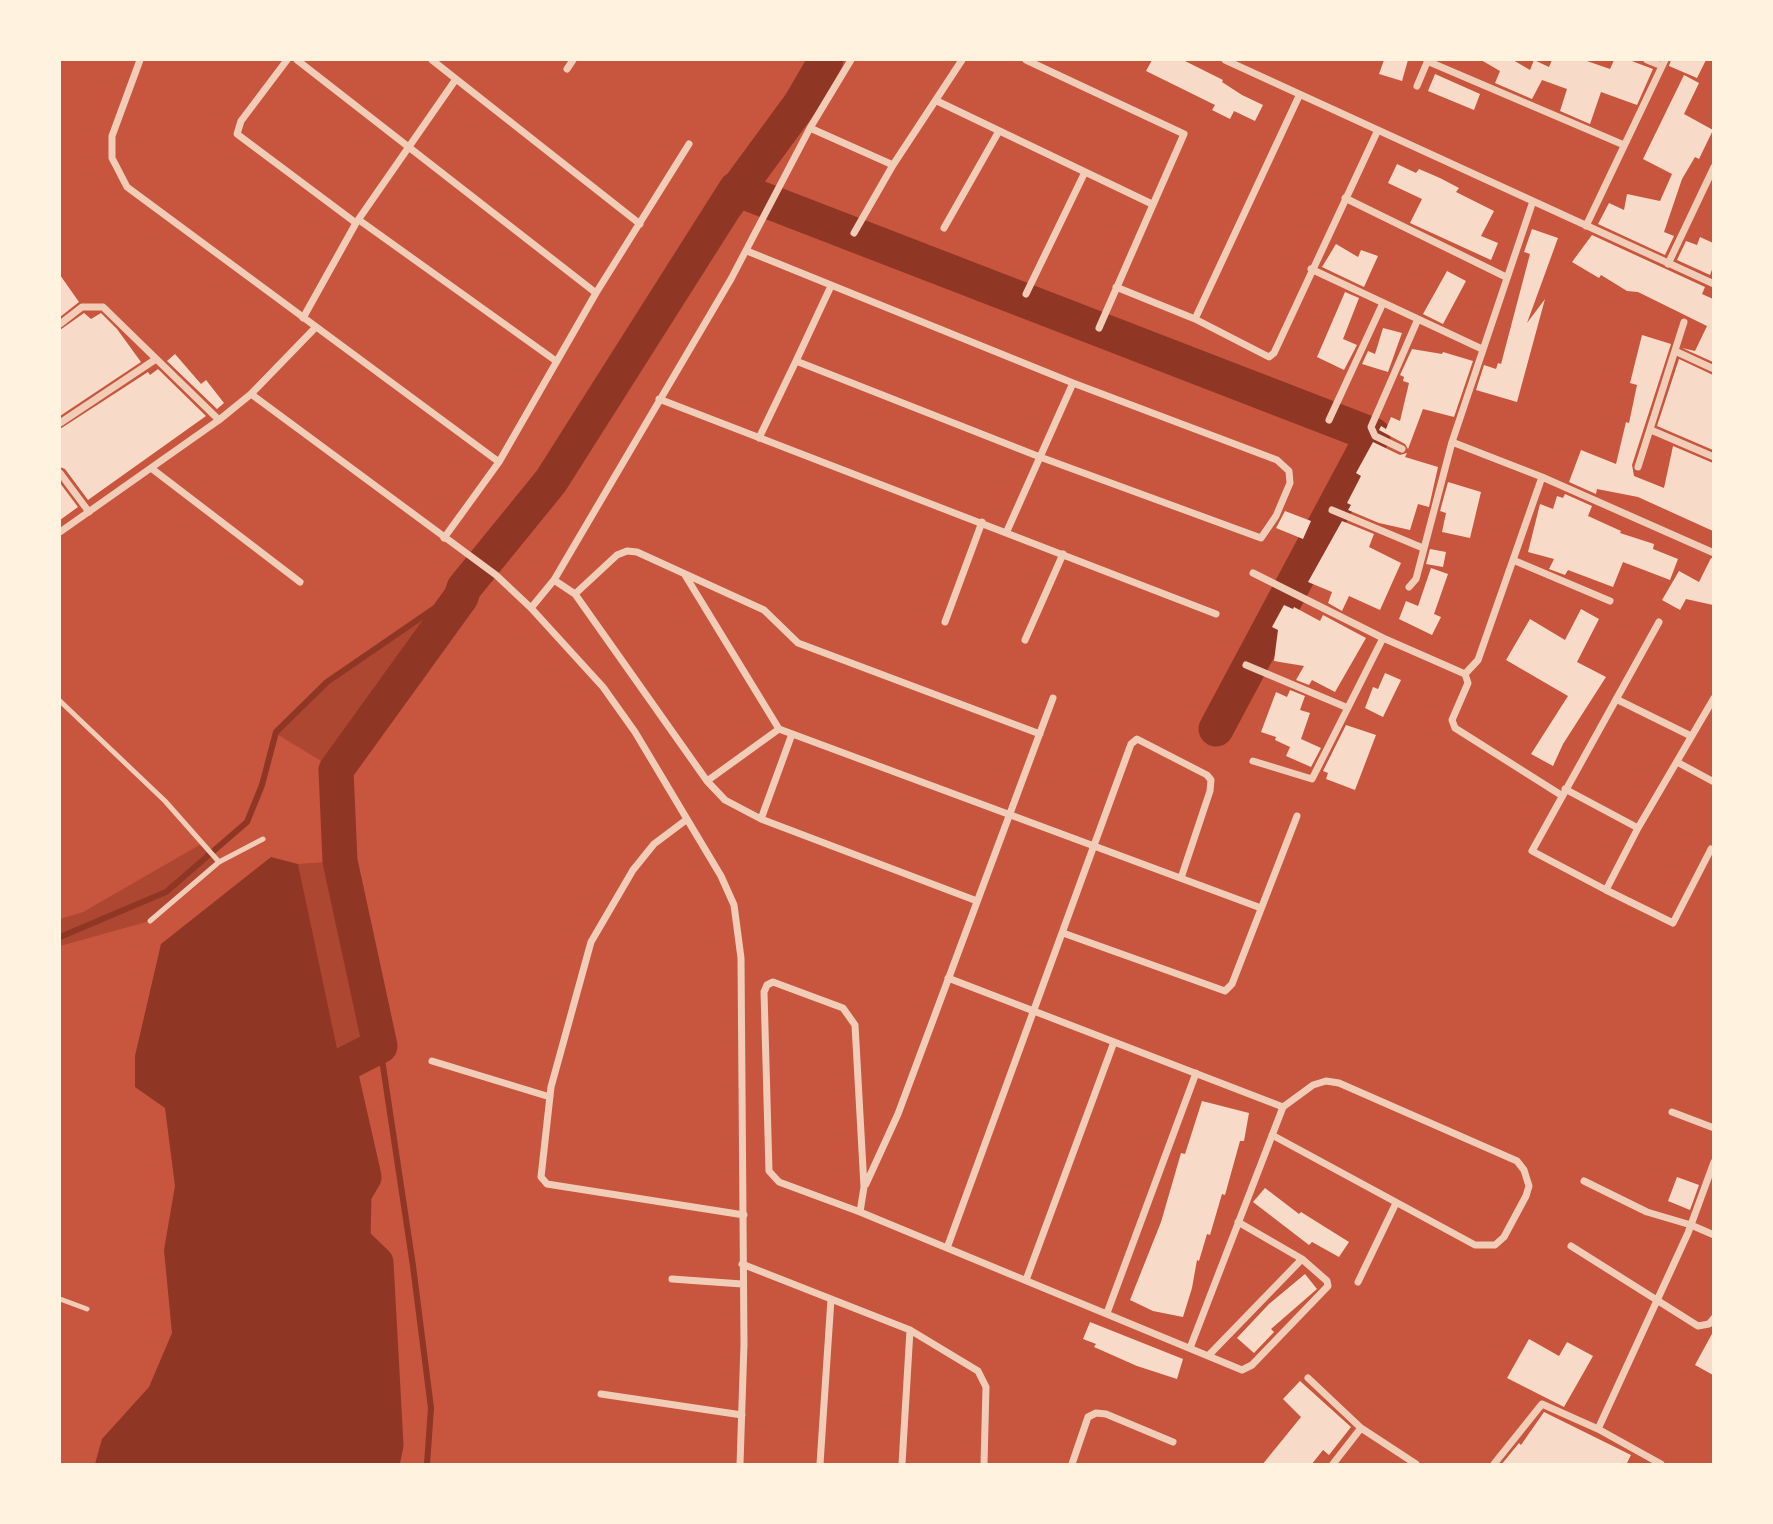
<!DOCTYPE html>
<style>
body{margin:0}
#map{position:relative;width:1773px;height:1524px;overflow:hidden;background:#c8553d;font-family:"Source Sans 3",sans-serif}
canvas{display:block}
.frame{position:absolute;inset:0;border:61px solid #fff3e0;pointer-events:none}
</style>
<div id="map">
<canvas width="1773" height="1524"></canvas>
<div class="frame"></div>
</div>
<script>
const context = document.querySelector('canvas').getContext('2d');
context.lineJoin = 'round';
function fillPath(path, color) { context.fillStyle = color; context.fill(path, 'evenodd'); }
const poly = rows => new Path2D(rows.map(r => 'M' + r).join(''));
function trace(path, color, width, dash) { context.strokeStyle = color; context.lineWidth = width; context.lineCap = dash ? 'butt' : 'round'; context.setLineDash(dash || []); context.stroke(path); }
fillPath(poly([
 [471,556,493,575,461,597,336,770,275,733,327,682,456,591],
 [203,843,219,862,150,921,60,946,60,919,83,912],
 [340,861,380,1046,339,1067,298,864]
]), '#ae4732');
fillPath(poly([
 [271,857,298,864,364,1177,354,1194,353,1240,376,1263,386,1445,382,1464,95,1464,102,1439,149,1387,172,1333,164,1250,175,1186,165,1108,135,1087,135,1056,161,944]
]), '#8f3625');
trace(poly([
 [60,937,166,892,247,822,262,785,276,732,327,682,464,588,461,597,336,770,340,861,380,1046,413,1266,431,1408,427,1464]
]), '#8f3625', 6);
trace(poly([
 [724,208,801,103,826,60],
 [382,1464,386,1445,376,1263,353,1241,354,1194,364,1177,339,1067,380,1046,340,861,336,770,461,597,464,588,551,481,736,189,1373,435,1216,729]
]), '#8f3625', 35);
fillPath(poly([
 [1152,60,1183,60,1223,80,1222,82,1242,95,1263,105,1255,121,1234,111,1230,119,1212,110,1215,105,1146,71],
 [1384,60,1408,60,1402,81,1379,74],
 [1481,60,1513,60,1530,70,1534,60,1549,67,1552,60,1584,60,1610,69,1614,60,1629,60,1653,69,1637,105,1601,92,1590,124,1560,111,1567,89,1542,80,1532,99,1495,83,1500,71],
 [1671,60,1706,60,1697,78,1669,66],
 [1435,74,1480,94,1474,110,1428,91],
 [1684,75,1699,83,1684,114,1713,130,1699,159,1695,157,1682,179,1664,232,1674,236,1665,255,1598,224,1609,203,1624,210,1627,194,1660,201,1672,174,1643,159],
 [1397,164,1416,173,1419,169,1440,178,1459,188,1456,192,1494,211,1481,236,1498,243,1491,260,1410,223,1422,199,1388,183],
 [1532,229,1558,238,1527,323,1545,299,1517,402,1476,390,1484,365,1496,369,1498,363,1501,364,1530,254,1524,252],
 [1592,235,1705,287,1702,294,1713,299,1713,362,1682,348,1695,351,1707,326,1638,292,1627,291,1601,275,1599,278,1572,262],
 [1700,237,1713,243,1713,267,1710,275,1677,260,1686,241,1697,245],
 [1336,244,1358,257,1361,250,1378,256,1364,287,1322,267],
 [1447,271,1466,281,1443,324,1423,314],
 [60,275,79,302,60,317],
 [1345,292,1359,298,1343,339,1357,345,1344,370,1317,357],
 [84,313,91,319,101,313,117,329,141,362,60,416,60,330],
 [1383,328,1402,333,1388,372,1362,364,1368,351,1375,354],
 [1642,335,1671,344,1632,465,1634,476,1664,488,1673,446,1713,463,1713,531,1638,497,1597,489,1596,494,1569,482,1581,450,1616,464,1626,422,1629,423,1637,385,1630,383],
 [1412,349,1442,354,1443,352,1473,361,1454,417,1423,409,1408,449,1405,444,1379,430,1381,426,1386,429,1391,417,1400,421,1409,383,1403,381,1404,377,1400,375],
 [175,354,201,384,206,380,224,403,217,409,167,361],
 [1679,359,1713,375,1713,450,1657,426],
 [158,369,206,416,88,500,65,469,60,467,60,429,148,372,150,375],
 [1373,442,1400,455,1407,453,1405,457,1438,467,1429,507,1418,504,1410,530,1379,523,1348,510,1351,505,1347,503,1361,476,1356,473],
 [1448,482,1481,492,1470,538,1442,532,1446,513,1440,511],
 [60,483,78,507,60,520],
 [1565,494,1592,506,1588,516,1621,531,1620,533,1654,544,1653,549,1678,559,1670,580,1623,562,1613,587,1568,570,1565,575,1549,569,1554,559,1528,552,1540,504,1553,509,1557,496,1563,498],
 [1285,511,1311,521,1303,539,1276,528],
 [1342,521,1374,534,1369,547,1401,563,1380,610,1349,596,1342,611,1328,603,1332,592,1308,582],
 [1430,549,1446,552,1443,567,1426,564],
 [1711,558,1713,559,1713,605,1686,599,1680,610,1662,600,1679,571,1699,582],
 [1431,568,1448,574,1434,614,1441,617,1432,635,1399,619,1406,601,1418,606],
 [1284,605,1293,609,1294,607,1320,621,1323,615,1366,638,1335,692,1312,680,1309,685,1296,680,1304,666,1274,661,1278,630,1272,627],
 [1581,609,1599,619,1577,662,1606,677,1563,744,1553,766,1531,754,1568,696,1506,660,1530,619,1565,640],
 [1385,673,1401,680,1383,717,1365,708,1373,687,1378,689],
 [1290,690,1305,696,1300,710,1310,713,1301,739,1321,748,1311,767,1286,756,1290,747,1275,740,1276,737,1261,732,1276,692,1287,697],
 [1346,725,1376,735,1355,790,1326,779,1328,773,1323,771],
 [1202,1101,1249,1113,1244,1141,1240,1141,1225,1195,1222,1194,1210,1235,1207,1234,1199,1261,1197,1260,1192,1288,1183,1317,1153,1311,1130,1300,1161,1222,1181,1153,1185,1154],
 [1677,1177,1699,1185,1690,1210,1668,1201],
 [1265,1188,1299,1214,1301,1212,1349,1242,1339,1257,1312,1242,1309,1245,1253,1202],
 [1305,1274,1317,1289,1271,1329,1274,1332,1254,1353,1237,1338,1269,1304],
 [1090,1322,1183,1359,1177,1379,1137,1366,1094,1347,1096,1344,1083,1339],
 [1713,1332,1713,1375,1695,1365],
 [1529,1339,1559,1356,1567,1342,1593,1356,1564,1407,1507,1378],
 [1300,1381,1351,1427,1329,1455,1323,1450,1311,1465,1262,1465,1301,1417,1283,1399],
 [1544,1412,1631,1455,1626,1465,1501,1465,1519,1443,1521,1445]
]), '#f7dbc8');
trace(poly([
 [60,701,165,801,219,862],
 [150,921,219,862,263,839],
 [60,1299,87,1309]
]), '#f1ccb7', 5);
trace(poly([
 [140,60,112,136,112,158,127,187,499,462],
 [287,60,241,121,237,134,356,223],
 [297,60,596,293],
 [1026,60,1184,134,1099,328],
 [1225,60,1714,284],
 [1647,60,1662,66],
 [1427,61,1624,145],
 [567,69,573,60],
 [456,79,640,224],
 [1417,86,1428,60],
 [937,101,1152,204],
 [810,128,893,165],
 [1345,198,1506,277],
 [359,220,556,361],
 [1586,226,1665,60],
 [944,228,999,131],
 [854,233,893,165,962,60],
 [747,251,1073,383,1277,460,1289,471,1290,483,1276,516,1261,538,1040,457,796,361,759,438],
 [1668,264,1714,167],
 [1311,269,1482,349],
 [1116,287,1195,319,1269,357,1274,353,1377,132],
 [1026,294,1085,172],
 [303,318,356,223,456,79,432,60],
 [1195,319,1299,96],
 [60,324,82,307,103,307,219,420],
 [1675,351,1714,369],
 [796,361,831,286],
 [251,394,496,575,531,608,603,687,635,732,721,876,734,905,741,958,744,1344,740,1464],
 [659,399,1216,614],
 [1329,420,1383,303],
 [60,423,156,359],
 [1651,430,1714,457],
 [1452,442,1542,477,1714,553],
 [1402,449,1375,436,1371,427,1418,319],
 [1638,467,1684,322],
 [151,468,300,582],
 [60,473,89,512],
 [1332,510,1423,548],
 [1007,531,1073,383],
 [60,532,219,420,251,394,315,328],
 [444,538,499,462,596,293,689,144],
 [1513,560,1610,601],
 [1253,573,1383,638,1465,674,1478,660,1542,477],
 [685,575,779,729,1261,908],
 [554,580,575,594,707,781,725,800,761,819,977,901],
 [1409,587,1416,579,1452,442,1533,201],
 [575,594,617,555,627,551,637,552,764,610,798,643,1040,734],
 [531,608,554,580,731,279,810,128,851,60],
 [945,622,982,522],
 [1025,640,1063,554],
 [1246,665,1348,708],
 [1465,674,1468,683,1452,720,1455,728,1561,795],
 [1616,699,1691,736],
 [1253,761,1312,779,1383,638],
 [1677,762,1714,782],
 [707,781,779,729],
 [1565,789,1638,828],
 [761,819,792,734],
 [686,820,654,844,633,870,591,942,551,1087,541,1177,547,1184,744,1215],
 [1711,849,1673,923,1606,890,1638,828,1714,698],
 [1606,890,1532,851,1659,622],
 [1063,933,1225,991,1232,984,1297,816],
 [948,978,1283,1107,1190,1348],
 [432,1061,550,1097],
 [1672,1112,1714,1128],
 [1272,1135,1475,1245,1495,1245,1504,1237,1526,1196,1529,1186,1524,1170,1517,1161,1339,1083,1326,1081,1313,1085,1283,1107],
 [1584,1181,1647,1212,1691,1225,1714,1235],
 [866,1184,898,1114,1053,698],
 [860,1212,864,1187,855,1025,843,1008,773,982,767,985,764,992,769,1171,779,1182,860,1212,1242,1370,1252,1365,1328,1286,1327,1281,1302,1259,1238,1222],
 [1571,1246,1698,1326,1709,1324,1714,1318],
 [947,1248,1131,744,1137,739,1207,775,1211,780,1210,791,1181,878],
 [742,1264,910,1330,978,1371,986,1387,984,1464],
 [672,1279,742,1284],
 [1026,1280,1114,1042],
 [1358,1282,1396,1203],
 [1107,1313,1196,1073],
 [1209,1355,1302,1259],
 [1308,1378,1361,1428,1416,1464],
 [601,1394,742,1415],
 [1598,1429,1688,1233,1714,1162],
 [820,1464,831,1299],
 [902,1464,910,1330],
 [1072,1464,1088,1417,1096,1413,1106,1414,1173,1442],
 [1333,1464,1361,1428],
 [1494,1464,1542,1404,1598,1429,1661,1464]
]), '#f1ccb7', 7);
</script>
